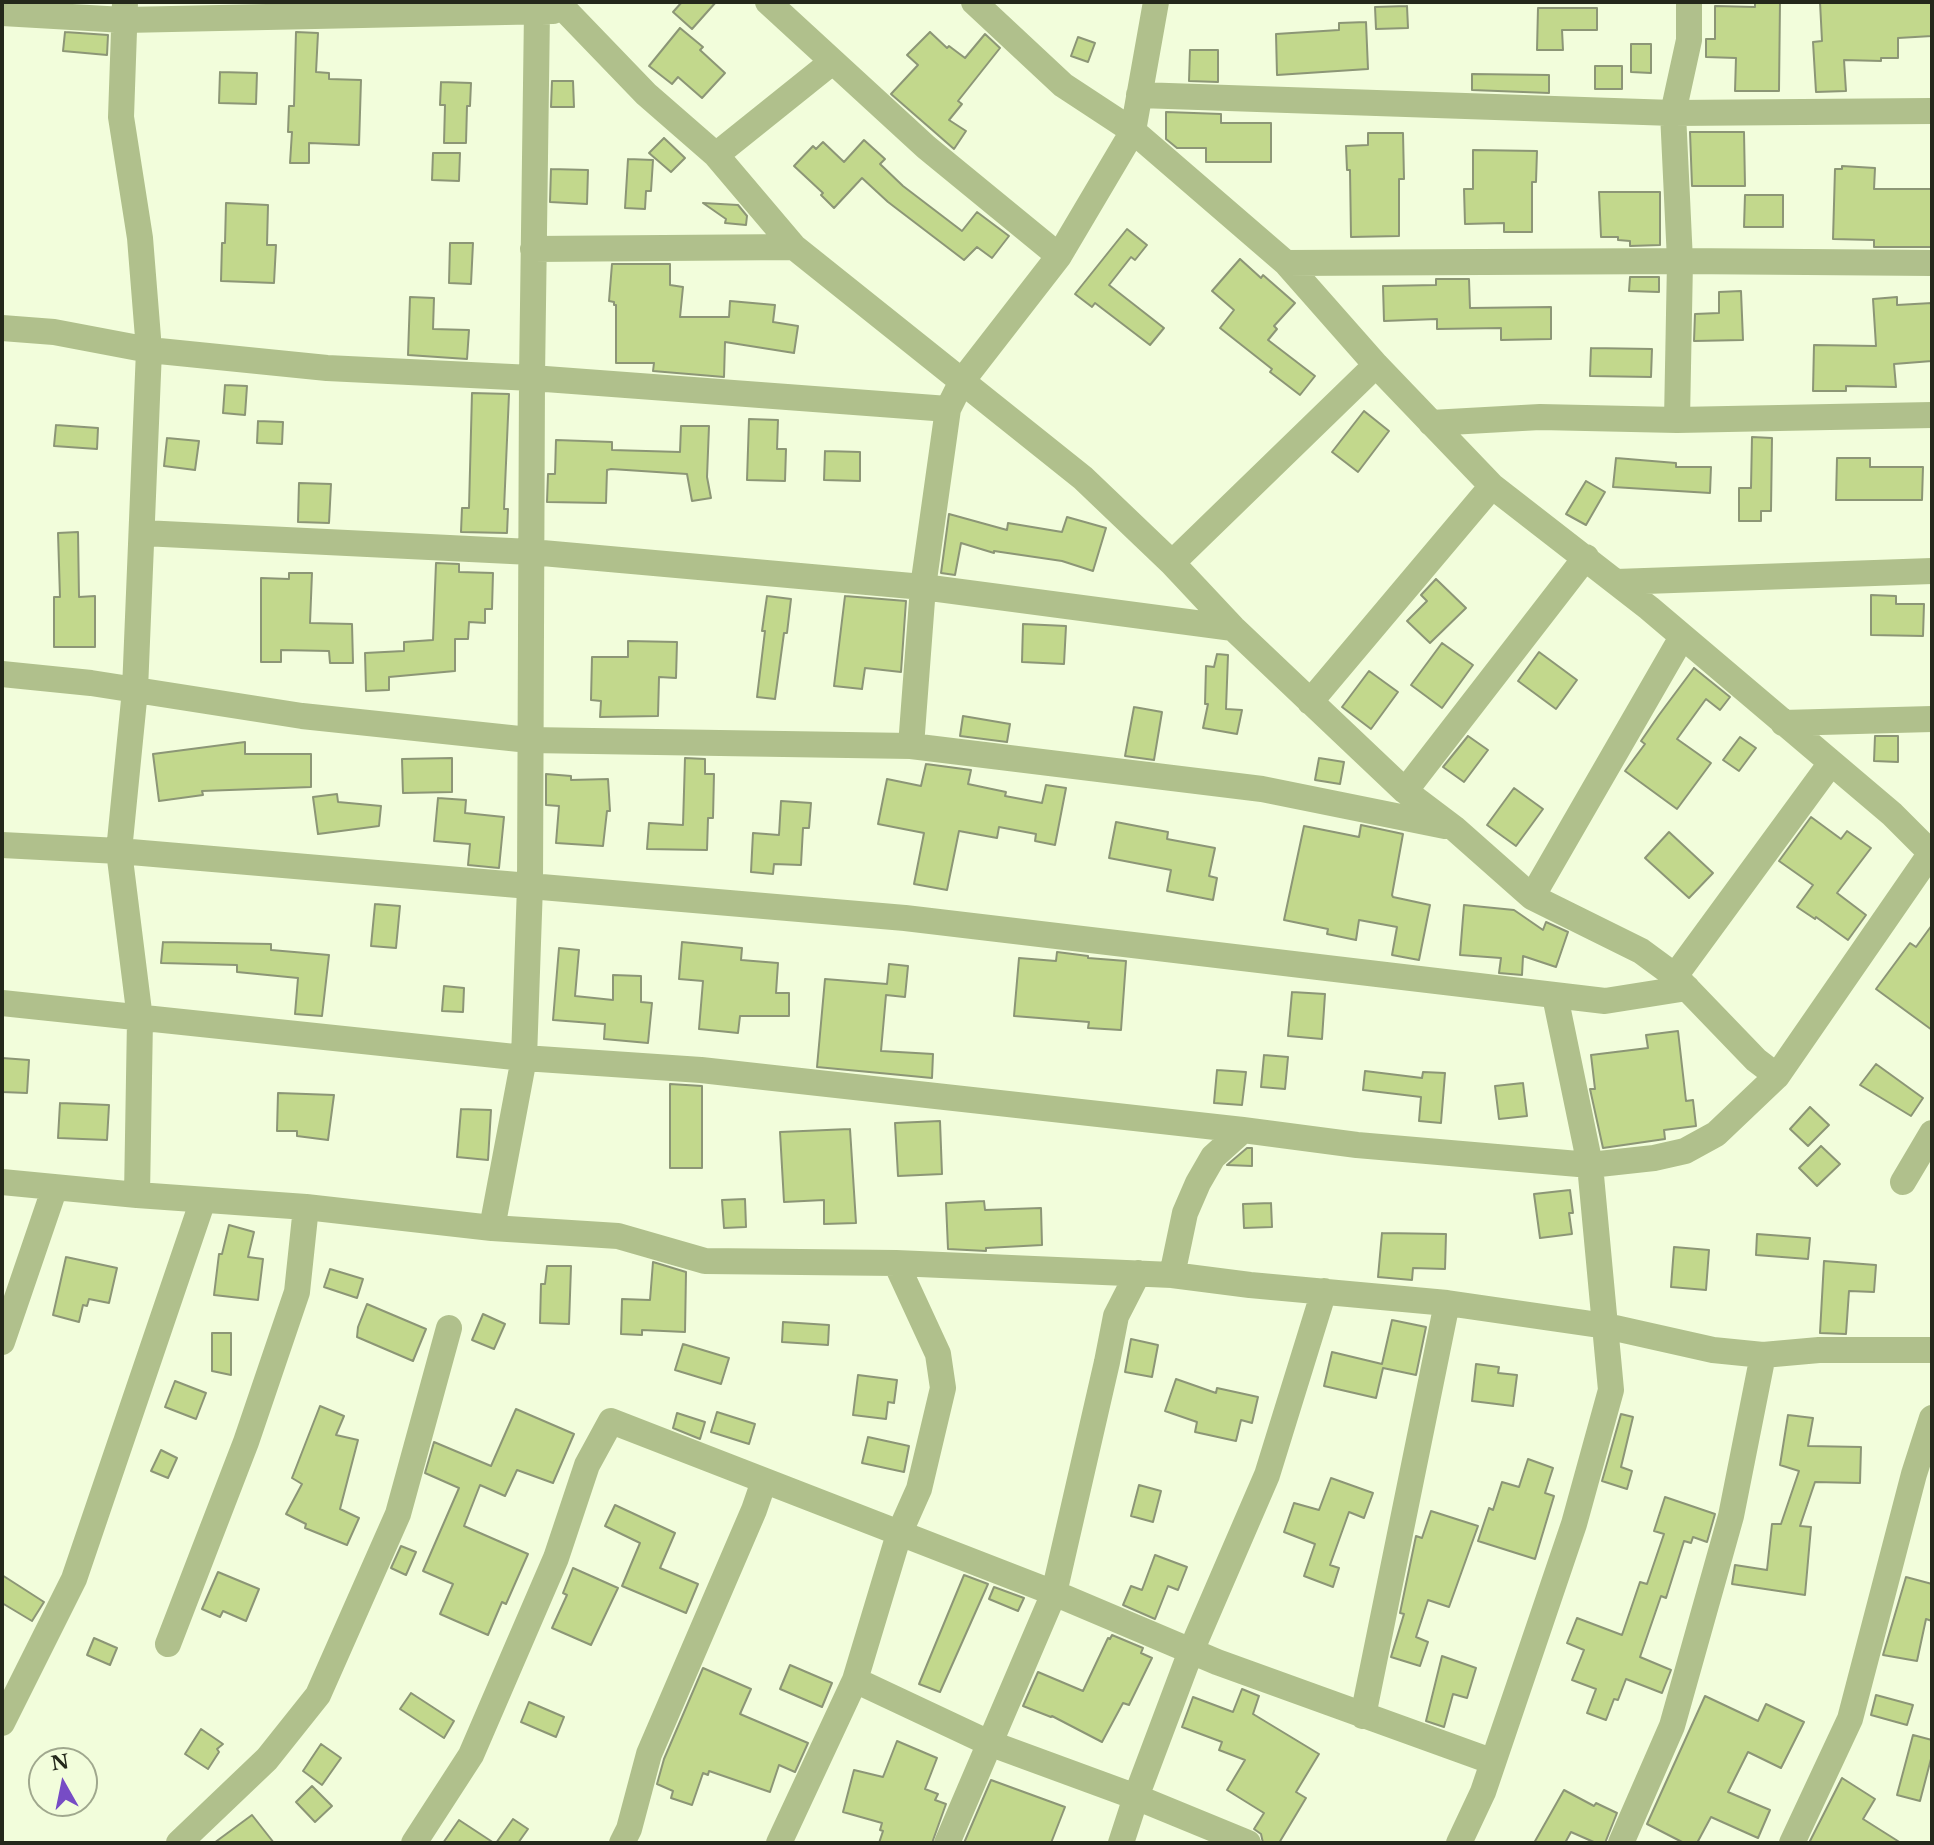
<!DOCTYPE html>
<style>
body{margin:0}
#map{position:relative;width:1934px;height:1845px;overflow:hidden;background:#f2fddb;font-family:"Libre Baskerville",serif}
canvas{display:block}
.frame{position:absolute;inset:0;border:4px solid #24281b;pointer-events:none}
.north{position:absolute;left:28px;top:1747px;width:70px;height:70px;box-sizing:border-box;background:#f2fddb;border:2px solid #a0a88e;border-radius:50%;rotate:351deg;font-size:19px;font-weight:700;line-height:28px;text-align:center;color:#24281b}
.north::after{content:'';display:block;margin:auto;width:24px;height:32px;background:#774cc5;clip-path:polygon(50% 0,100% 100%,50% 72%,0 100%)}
</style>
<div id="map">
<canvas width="1934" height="1845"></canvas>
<div class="frame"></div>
<div class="north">N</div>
</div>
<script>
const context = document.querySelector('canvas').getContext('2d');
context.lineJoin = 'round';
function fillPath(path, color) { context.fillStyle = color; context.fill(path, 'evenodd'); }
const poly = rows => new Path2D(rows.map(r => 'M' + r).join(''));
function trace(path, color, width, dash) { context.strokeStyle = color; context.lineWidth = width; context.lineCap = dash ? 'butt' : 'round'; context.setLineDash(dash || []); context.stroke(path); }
const building = poly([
 [682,2,716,2,692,29,673,12,682,2],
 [1755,2,1780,2,1779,91,1735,91,1736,58,1706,57,1706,39,1715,39,1715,6,1755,7,1755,2],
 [1820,2,1932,2,1932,36,1898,38,1898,58,1881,58,1881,61,1844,60,1846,91,1816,92,1813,42,1822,41,1820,2],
 [1407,6,1408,28,1376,29,1375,7,1407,6],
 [1538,8,1597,8,1597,30,1562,30,1563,50,1537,50,1538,8],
 [1366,22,1368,69,1277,75,1276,34,1339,30,1339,23,1366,22],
 [680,28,703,47,700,50,725,73,702,98,678,77,672,84,649,66,680,28],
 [65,32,108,35,107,55,63,51,65,32],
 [296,32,318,33,316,72,329,73,329,79,361,80,359,145,309,143,309,163,290,163,292,132,288,132,289,106,294,106,296,32],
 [930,32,947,48,949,46,965,58,985,34,1000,48,958,101,962,104,949,120,966,131,954,149,891,94,918,65,907,55,930,32],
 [1078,37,1095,43,1088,62,1071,56,1078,37],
 [1631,44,1651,44,1651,73,1631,72,1631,44],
 [1190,50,1218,50,1218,82,1189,81,1190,50],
 [1595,66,1622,66,1622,89,1595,89,1595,66],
 [220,72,257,73,256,104,219,103,220,72],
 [1472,74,1549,75,1549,93,1472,90,1472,74],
 [552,81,573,81,574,107,551,107,552,81],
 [441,82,471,83,470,106,467,106,466,143,444,143,445,105,440,105,441,82],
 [1166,112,1221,114,1221,123,1271,123,1271,162,1206,162,1206,148,1177,148,1166,139,1166,112],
 [1690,132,1744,132,1745,186,1692,186,1690,132],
 [1368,133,1403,133,1404,179,1399,179,1399,236,1351,237,1350,170,1347,170,1346,146,1368,145,1368,133],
 [664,138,685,158,671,172,649,153,664,138],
 [864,140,885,159,880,164,903,186,962,231,977,212,1009,236,992,258,977,247,964,260,888,202,862,178,834,208,821,195,823,193,794,166,813,146,816,149,823,142,844,162,864,140],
 [1473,150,1537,151,1536,182,1532,182,1532,232,1504,232,1504,223,1465,224,1464,189,1473,189,1473,150],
 [433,153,460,153,459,181,432,180,433,153],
 [628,159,653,160,651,191,646,191,645,209,625,208,628,159],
 [1842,166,1875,168,1874,189,1932,189,1932,247,1874,247,1874,240,1833,239,1835,169,1842,169,1842,166],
 [551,169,588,170,587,204,550,202,551,169],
 [1599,192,1660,192,1660,245,1630,246,1630,241,1618,240,1618,237,1601,237,1599,192],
 [1745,195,1783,195,1783,227,1744,227,1745,195],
 [226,203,268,205,267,245,276,245,274,283,221,281,222,243,225,243,226,203],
 [703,203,738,205,747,216,746,225,725,223,726,219,703,203],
 [1127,229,1147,245,1135,260,1131,257,1109,285,1164,328,1150,345,1095,303,1092,307,1075,294,1127,229],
 [450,243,473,243,471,284,449,283,450,243],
 [1240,259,1261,278,1263,275,1295,303,1274,326,1277,329,1268,340,1315,376,1300,395,1270,372,1272,369,1220,328,1234,310,1212,291,1240,259],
 [612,264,670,264,670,285,683,287,680,317,729,317,730,301,775,305,773,322,798,326,794,353,725,342,724,377,653,371,654,363,616,363,616,305,614,305,614,302,609,301,612,264],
 [1630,277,1659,277,1659,292,1629,291,1630,277],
 [1436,279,1469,279,1470,308,1551,307,1551,339,1501,340,1501,328,1437,329,1437,319,1384,321,1383,286,1436,285,1436,279],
 [1741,291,1743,340,1694,341,1695,314,1719,313,1719,292,1741,291],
 [410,297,434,298,433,329,469,330,467,359,408,355,410,297],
 [1897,297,1897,305,1932,303,1932,361,1894,364,1896,387,1846,386,1846,391,1813,391,1814,345,1876,346,1873,299,1897,297],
 [1591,348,1652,349,1651,377,1590,376,1591,348],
 [225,385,247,386,245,415,223,413,225,385],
 [472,393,509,394,504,509,508,509,507,533,461,532,462,508,469,508,472,393],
 [1364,411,1389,431,1358,472,1332,452,1364,411],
 [749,419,778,420,777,449,786,449,785,481,747,480,749,419],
 [258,421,283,422,282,444,257,443,258,421],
 [56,425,98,428,97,449,54,446,56,425],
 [681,426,709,426,707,477,711,498,692,501,687,474,611,469,607,470,606,503,547,502,548,474,555,474,556,440,612,442,612,450,680,452,681,426],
 [1752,437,1772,438,1771,511,1761,511,1761,521,1739,521,1739,488,1751,488,1752,437],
 [167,438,199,441,195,470,164,466,167,438],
 [825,451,860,452,860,481,824,480,825,451],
 [1616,458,1676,463,1676,467,1711,467,1710,493,1613,487,1616,458],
 [1837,458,1870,458,1870,467,1923,467,1922,500,1836,500,1837,458],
 [1586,481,1605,492,1586,525,1566,514,1586,481],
 [299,483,331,484,329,523,298,522,299,483],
 [949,514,1007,530,1008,523,1062,532,1067,517,1106,528,1093,571,1062,561,994,551,994,553,961,543,955,575,941,573,949,514],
 [78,532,79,597,95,596,95,647,54,647,54,597,60,597,58,533,78,532],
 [436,563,459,564,459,572,493,573,492,609,485,609,485,623,469,622,468,639,455,639,455,671,389,677,389,690,366,691,365,653,404,651,404,642,433,640,436,563],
 [289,573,312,573,310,623,352,624,353,663,330,663,329,651,281,650,281,662,261,662,261,578,289,579,289,573],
 [1436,579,1466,608,1430,643,1407,621,1427,601,1421,595,1436,579],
 [1871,595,1896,596,1896,604,1924,604,1923,636,1871,635,1871,595],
 [767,596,791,599,787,633,784,633,775,699,757,697,765,631,762,631,767,596],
 [845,596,906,601,901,672,865,668,862,689,834,686,845,596],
 [1023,624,1066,626,1064,664,1022,662,1023,624],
 [628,641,677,642,676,678,659,677,658,716,600,717,601,701,591,700,592,657,628,657,628,641],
 [1442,643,1473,665,1442,708,1411,685,1442,643],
 [1539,652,1577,680,1556,709,1518,681,1539,652],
 [1217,654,1228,655,1226,709,1242,710,1237,734,1203,728,1208,704,1205,704,1206,666,1214,667,1217,654],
 [1694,668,1730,697,1720,710,1706,699,1677,739,1711,763,1677,809,1625,771,1645,744,1641,741,1659,715,1694,668],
 [1369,671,1398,692,1371,729,1342,707,1369,671],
 [1134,707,1162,712,1154,760,1125,756,1134,707],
 [963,716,1010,724,1007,742,960,736,963,716],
 [1468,736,1488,750,1464,782,1443,767,1468,736],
 [1875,736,1898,736,1898,762,1874,761,1875,736],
 [1740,737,1756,748,1739,771,1723,760,1740,737],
 [245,742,245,754,311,754,311,787,202,791,203,795,159,801,153,754,245,742],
 [452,758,452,792,403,793,402,759,452,758],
 [685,758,705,759,705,774,714,774,713,818,708,818,707,850,647,849,649,823,683,825,685,758],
 [1319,758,1344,762,1340,784,1315,780,1319,758],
 [926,764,971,770,968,784,1006,792,1005,796,1042,803,1046,785,1066,788,1055,845,1035,841,1036,834,999,827,997,838,959,831,947,890,914,884,924,833,878,824,887,779,921,786,926,764],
 [546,774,571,776,571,780,608,779,610,811,607,811,603,846,556,843,559,806,546,805,546,774],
 [1514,788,1543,809,1516,846,1487,825,1514,788],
 [337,794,338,802,381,806,379,826,318,834,313,797,337,794],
 [438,798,466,800,465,813,504,817,499,868,468,865,470,844,434,841,438,798],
 [781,801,811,803,809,828,803,828,801,865,774,864,773,874,751,872,753,833,779,835,781,801],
 [1811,817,1841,839,1847,831,1871,848,1837,893,1866,915,1848,940,1816,917,1815,919,1797,907,1813,885,1779,861,1811,817],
 [1116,822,1168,832,1167,839,1215,848,1209,876,1217,878,1213,900,1167,891,1171,870,1109,858,1116,822],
 [1361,825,1403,834,1392,895,1393,897,1430,905,1419,960,1392,955,1397,927,1359,920,1356,940,1327,934,1328,929,1284,920,1304,826,1359,837,1361,825],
 [1669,832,1713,873,1689,898,1645,858,1669,832],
 [375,904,400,906,396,948,371,946,375,904],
 [1464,905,1514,910,1543,930,1546,922,1568,932,1556,967,1523,956,1522,975,1499,973,1501,958,1460,955,1464,905],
 [1932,925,1932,1030,1876,989,1910,943,1916,947,1932,925],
 [163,942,271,944,271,950,329,955,322,1016,295,1014,298,978,237,972,237,965,161,963,163,942],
 [682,942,742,948,741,960,778,963,776,993,789,993,789,1016,740,1016,738,1033,699,1029,703,981,679,979,682,942],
 [559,948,579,950,575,996,613,1000,613,975,641,976,641,1002,652,1003,648,1043,604,1039,605,1024,553,1020,559,948],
 [1057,952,1088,956,1088,958,1126,961,1121,1030,1088,1028,1089,1022,1014,1016,1019,958,1056,961,1057,952],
 [889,964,908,966,905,997,886,995,881,1051,933,1054,932,1078,817,1067,825,979,887,984,889,964],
 [444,986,464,988,463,1012,442,1011,444,986],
 [1292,992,1325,994,1322,1039,1288,1036,1292,992],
 [1678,1031,1686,1101,1693,1100,1696,1126,1664,1130,1665,1139,1603,1148,1590,1089,1595,1089,1591,1055,1648,1048,1646,1035,1678,1031],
 [1264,1055,1288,1057,1285,1089,1261,1087,1264,1055],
 [2,1058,29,1060,27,1093,2,1092,2,1058],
 [1876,1064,1923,1098,1911,1116,1860,1085,1876,1064],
 [1217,1070,1246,1072,1242,1105,1214,1103,1217,1070],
 [1365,1071,1422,1078,1423,1072,1445,1073,1441,1123,1419,1121,1421,1097,1363,1090,1365,1071],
 [1523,1083,1527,1116,1499,1119,1495,1086,1523,1083],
 [670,1084,702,1086,702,1168,670,1168,670,1084],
 [278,1093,334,1095,328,1140,297,1136,297,1131,277,1131,278,1093],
 [60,1103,109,1105,107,1140,58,1138,60,1103],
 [1810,1107,1829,1125,1808,1146,1790,1129,1810,1107],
 [461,1109,491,1110,488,1160,457,1157,461,1109],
 [940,1121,942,1174,898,1176,895,1123,940,1121],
 [850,1129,856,1223,824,1224,824,1200,784,1202,780,1132,850,1129],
 [1821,1146,1840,1164,1817,1186,1799,1168,1821,1146],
 [1247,1148,1252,1148,1252,1166,1227,1165,1247,1148],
 [1570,1190,1573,1213,1569,1213,1572,1234,1540,1238,1534,1194,1570,1190],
 [745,1199,746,1227,724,1228,722,1200,745,1199],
 [984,1201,985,1210,1041,1208,1042,1245,986,1248,986,1251,948,1249,946,1203,984,1201],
 [1271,1203,1272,1227,1244,1228,1243,1204,1271,1203],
 [229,1225,254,1232,248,1257,263,1259,258,1300,214,1295,219,1254,222,1254,229,1225],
 [1382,1233,1446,1234,1445,1269,1413,1268,1412,1280,1378,1277,1382,1233],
 [1757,1234,1810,1238,1808,1259,1756,1255,1757,1234],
 [1674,1247,1709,1250,1706,1290,1671,1287,1674,1247],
 [66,1257,117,1268,109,1303,89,1299,87,1306,83,1305,79,1322,53,1315,66,1257],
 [1824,1261,1876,1265,1874,1292,1849,1291,1846,1334,1820,1333,1824,1261],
 [653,1262,686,1272,685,1332,642,1330,642,1335,621,1334,622,1299,650,1300,653,1262],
 [547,1266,571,1266,569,1324,540,1323,541,1284,545,1284,547,1266],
 [330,1269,363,1279,357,1298,324,1287,330,1269],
 [367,1304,426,1329,413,1361,357,1337,358,1327,367,1304],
 [483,1314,505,1324,494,1349,472,1340,483,1314],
 [1392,1320,1426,1327,1416,1375,1383,1368,1376,1398,1324,1386,1332,1352,1382,1364,1392,1320],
 [783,1322,829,1325,828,1345,782,1342,783,1322],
 [212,1333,231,1333,231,1375,212,1371,212,1333],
 [1131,1339,1158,1345,1152,1377,1125,1372,1131,1339],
 [683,1344,729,1358,721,1384,675,1370,683,1344],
 [1476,1364,1499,1367,1498,1373,1517,1375,1513,1406,1472,1401,1476,1364],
 [858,1375,897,1380,894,1403,888,1402,886,1419,853,1415,858,1375],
 [1176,1379,1216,1393,1217,1388,1258,1397,1252,1423,1241,1420,1236,1441,1195,1432,1197,1422,1165,1411,1176,1379],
 [175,1381,206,1393,196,1419,165,1407,175,1381],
 [320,1406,344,1416,336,1435,358,1440,340,1509,359,1518,347,1545,305,1528,306,1524,286,1514,302,1484,292,1478,320,1406],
 [516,1409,574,1434,553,1483,517,1470,505,1496,480,1485,464,1526,528,1554,506,1604,502,1602,488,1635,440,1614,453,1584,423,1571,459,1488,425,1473,434,1442,491,1466,516,1409],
 [717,1412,755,1424,749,1444,711,1432,717,1412],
 [677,1413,705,1422,700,1439,673,1428,677,1413],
 [1621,1414,1633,1417,1621,1467,1632,1471,1627,1489,1602,1481,1621,1414],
 [1788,1415,1813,1418,1808,1446,1861,1447,1860,1483,1815,1482,1800,1526,1811,1527,1805,1595,1732,1584,1735,1565,1767,1570,1772,1524,1781,1524,1799,1471,1780,1465,1788,1415],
 [868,1437,909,1446,904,1472,862,1463,868,1437],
 [161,1450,177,1458,168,1478,151,1471,161,1450],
 [1528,1459,1553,1468,1545,1493,1554,1496,1535,1559,1478,1541,1489,1508,1493,1510,1502,1482,1519,1487,1528,1459],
 [1331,1478,1373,1493,1364,1518,1349,1512,1330,1565,1339,1568,1333,1587,1304,1576,1315,1544,1284,1532,1294,1503,1319,1510,1331,1478],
 [1139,1485,1161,1491,1153,1522,1131,1516,1139,1485],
 [1665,1497,1715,1514,1707,1542,1693,1537,1691,1543,1684,1541,1666,1598,1661,1596,1640,1657,1671,1670,1662,1693,1626,1679,1618,1700,1614,1699,1606,1720,1587,1713,1596,1689,1572,1680,1584,1650,1567,1643,1577,1618,1622,1635,1640,1582,1647,1584,1664,1534,1654,1531,1665,1497],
 [615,1505,675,1533,660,1568,698,1584,686,1613,622,1586,640,1543,605,1526,615,1505],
 [1431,1511,1478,1526,1449,1607,1428,1600,1416,1637,1428,1642,1420,1666,1391,1657,1404,1614,1400,1613,1416,1536,1422,1538,1431,1511],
 [401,1546,416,1552,406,1575,391,1568,401,1546],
 [1155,1555,1187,1567,1178,1590,1168,1586,1155,1619,1123,1605,1131,1586,1142,1590,1155,1555],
 [573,1568,618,1588,591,1645,552,1628,567,1595,563,1593,573,1568],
 [218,1572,259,1589,246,1621,223,1611,220,1617,202,1609,218,1572],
 [2,1575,44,1602,32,1621,2,1603,2,1575],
 [964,1575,988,1584,940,1692,919,1684,964,1575],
 [1906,1577,1932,1584,1932,1621,1926,1619,1917,1661,1883,1655,1906,1577],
 [994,1587,1024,1598,1018,1611,989,1599,994,1587],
 [1112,1635,1143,1648,1141,1653,1152,1658,1129,1705,1123,1703,1102,1742,1052,1716,1051,1717,1023,1706,1038,1672,1083,1691,1108,1638,1110,1639,1112,1635],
 [94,1638,117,1648,110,1665,87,1655,94,1638],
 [1442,1656,1476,1668,1467,1698,1453,1694,1444,1727,1426,1721,1442,1656],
 [790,1665,832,1683,822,1707,780,1689,790,1665],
 [703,1668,751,1689,740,1714,808,1743,795,1772,779,1765,770,1792,709,1771,708,1775,703,1773,692,1805,671,1798,673,1791,657,1784,664,1759,703,1668],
 [1242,1689,1259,1696,1253,1714,1319,1754,1296,1792,1306,1798,1279,1843,1263,1843,1261,1834,1254,1829,1264,1813,1227,1790,1245,1760,1219,1750,1222,1742,1182,1727,1193,1697,1233,1712,1242,1689],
 [411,1693,454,1721,444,1738,400,1709,411,1693],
 [1876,1695,1913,1705,1907,1725,1871,1715,1876,1695],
 [1705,1696,1758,1721,1766,1704,1804,1722,1781,1768,1748,1752,1728,1792,1770,1810,1758,1838,1711,1817,1697,1843,1684,1843,1647,1824,1705,1696],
 [529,1702,564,1717,556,1737,521,1722,529,1702],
 [201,1729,223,1744,217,1749,219,1752,208,1769,185,1754,201,1729],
 [1913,1735,1932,1740,1932,1755,1920,1801,1897,1795,1913,1735],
 [897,1741,937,1758,925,1789,938,1794,935,1800,946,1804,932,1843,879,1843,883,1831,880,1830,882,1823,843,1812,854,1770,883,1777,897,1741],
 [321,1744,341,1758,322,1785,303,1771,321,1744],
 [1842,1778,1875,1799,1863,1819,1901,1843,1809,1843,1842,1778],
 [991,1780,1065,1807,1051,1843,964,1843,991,1780],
 [312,1786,332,1806,315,1822,296,1802,312,1786],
 [1564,1790,1594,1806,1596,1803,1617,1813,1605,1843,1596,1843,1571,1832,1565,1843,1534,1843,1564,1790],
 [252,1815,274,1843,214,1843,252,1815],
 [513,1819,528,1829,518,1843,496,1843,513,1819],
 [459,1820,494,1843,443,1843,459,1820]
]);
fillPath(building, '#c2d88c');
trace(building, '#8c9676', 2);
trace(poly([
 [125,2,121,117,140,238,149,350,135,690,119,851,140,1019,137,1195],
 [554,2,566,11,646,94,716,155,794,247,1083,478,1172,563,1233,628,1405,791,1454,828,1532,897,1641,951,1675,976,1756,1060,1777,1076],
 [768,2,926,147,1059,256],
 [974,2,1063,85,1133,131,1286,263,1376,365,1492,486,1649,608,1892,814,1932,854],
 [2,13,124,20,553,11],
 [1139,95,1673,113,1932,111],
 [716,155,832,62],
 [533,249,794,247],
 [1286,263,1680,261,1932,263],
 [2,328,54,332,149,350,327,368,532,378,948,409],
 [1677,420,1680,261,1673,113,1689,40,1689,2],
 [1431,423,1540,417,1677,420,1932,415],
 [143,533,531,552,923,587,1233,628],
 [1172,563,1376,365],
 [1616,582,1932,571],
 [2,674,91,683,302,716,529,740,911,746,1262,789,1445,826],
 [1310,702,1492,486],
 [1783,723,1932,719],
 [911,746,923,587,948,409,962,381,1059,256,1133,131,1156,2],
 [1405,791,1586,557],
 [2,845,119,851,905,918,1605,1001,1687,988],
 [1532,897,1682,637],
 [1675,976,1831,763],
 [2,1003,524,1058,701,1070,1243,1130,1357,1145,1590,1165,1654,1158,1685,1151,1716,1134,1777,1076,1931,853],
 [2,1182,137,1195,306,1207,492,1228,618,1236,705,1261,896,1263,1172,1275,1250,1285,1447,1303,1606,1326,1713,1350,1763,1355,1819,1350,1932,1350],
 [1903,1182,1932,1133],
 [492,1228,524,1058,530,885,532,378,537,11],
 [1172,1275,1185,1213,1198,1183,1213,1157,1243,1130],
 [2,1342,55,1187],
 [168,1644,246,1442,297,1292,306,1207],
 [855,1680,989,1743,1136,1797,1248,1843],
 [1363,1716,1447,1303],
 [2,1723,74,1579,203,1200],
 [179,1843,267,1759,318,1695,398,1514,449,1328],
 [414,1843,471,1755,556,1558,587,1465,611,1421,1054,1593,1217,1662,1491,1761],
 [622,1843,629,1829,649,1754,754,1510,764,1481],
 [779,1843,855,1680,899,1534,919,1489,943,1388,938,1354,896,1263],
 [947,1843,1054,1593,1107,1362,1116,1316,1138,1273],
 [1121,1843,1136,1797,1191,1651,1267,1475,1324,1291],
 [1459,1843,1483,1792,1574,1524,1611,1390,1590,1165,1555,996],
 [1621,1843,1672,1726,1731,1516,1763,1355],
 [1792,1843,1850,1719,1914,1474,1932,1418]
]), '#b0c08c', 26);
</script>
